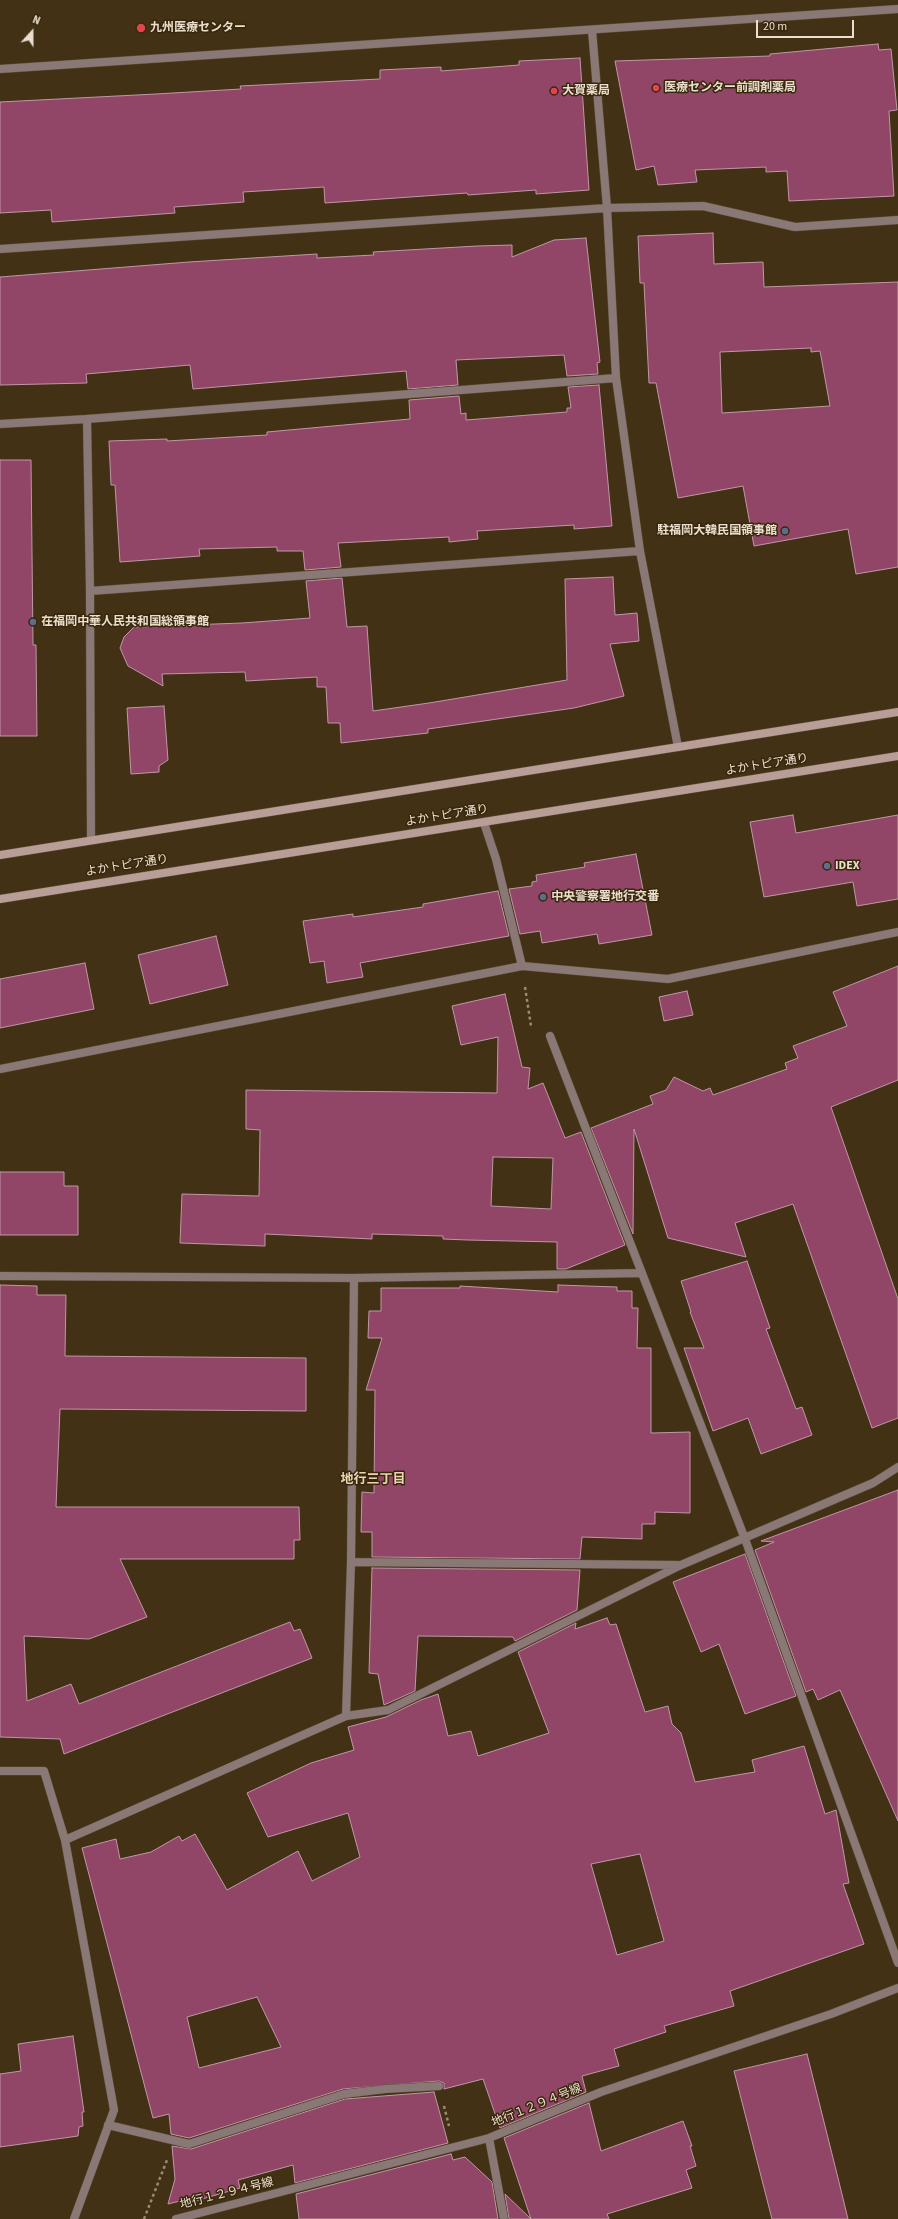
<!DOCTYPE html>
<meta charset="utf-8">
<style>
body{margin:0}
#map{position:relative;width:898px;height:2219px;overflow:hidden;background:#423115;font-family:"Source Sans 3",sans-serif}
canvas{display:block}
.north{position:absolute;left:12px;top:12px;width:40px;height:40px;-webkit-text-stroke:3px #38270b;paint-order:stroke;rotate:21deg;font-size:11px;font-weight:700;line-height:16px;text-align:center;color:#eadfcf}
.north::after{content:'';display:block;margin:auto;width:14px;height:18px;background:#eadfcf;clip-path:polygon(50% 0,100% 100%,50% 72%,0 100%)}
.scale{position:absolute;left:756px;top:20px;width:98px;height:18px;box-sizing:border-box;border:2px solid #eadfcf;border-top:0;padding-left:5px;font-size:12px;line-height:14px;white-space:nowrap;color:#eadfcf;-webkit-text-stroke:3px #38270b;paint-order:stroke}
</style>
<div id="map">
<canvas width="898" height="2219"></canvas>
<div class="north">N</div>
<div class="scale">20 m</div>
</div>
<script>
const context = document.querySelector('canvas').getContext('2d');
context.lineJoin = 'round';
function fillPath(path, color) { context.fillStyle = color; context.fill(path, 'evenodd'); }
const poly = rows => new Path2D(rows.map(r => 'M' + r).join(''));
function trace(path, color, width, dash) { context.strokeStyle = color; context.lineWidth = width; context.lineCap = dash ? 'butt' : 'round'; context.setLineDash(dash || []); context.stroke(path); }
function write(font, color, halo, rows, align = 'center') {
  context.font = font + ' "Source Sans 3","Noto Sans JP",sans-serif'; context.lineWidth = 3; context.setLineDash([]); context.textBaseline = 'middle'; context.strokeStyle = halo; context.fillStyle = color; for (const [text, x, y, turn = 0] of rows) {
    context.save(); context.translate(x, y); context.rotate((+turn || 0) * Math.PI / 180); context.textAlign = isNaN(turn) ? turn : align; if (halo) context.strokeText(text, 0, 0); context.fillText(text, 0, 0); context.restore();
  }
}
const building = poly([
 [878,44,879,50,891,49,897,110,889,111,894,196,789,201,787,171,766,172,766,167,695,170,697,182,658,185,654,166,636,170,615,61,770,56,770,54,878,44],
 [580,58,589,190,536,194,536,190,468,195,467,193,325,203,324,187,243,192,244,202,174,207,175,213,52,222,51,210,0,213,0,102,156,94,241,89,240,86,380,79,380,70,441,67,441,71,519,65,519,61,580,58],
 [713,233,714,264,763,262,764,287,898,282,898,567,856,574,848,529,754,546,743,486,678,498,656,383,649,383,644,283,640,283,638,236,713,233],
 [811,348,811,352,820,351,830,406,722,413,720,352,811,348],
 [586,238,600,362,597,363,598,374,567,376,564,355,456,360,458,385,408,389,406,371,193,389,190,365,86,374,87,383,0,385,0,277,189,262,317,254,317,258,374,255,373,252,477,246,512,245,512,257,554,240,586,238],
 [599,385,612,526,574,529,574,525,477,531,478,539,449,542,449,537,338,543,341,567,305,570,303,551,277,551,277,547,199,549,200,556,120,562,115,485,111,485,109,441,167,439,167,441,267,435,267,432,410,419,409,400,459,396,461,414,466,413,466,420,567,412,567,408,571,408,568,387,599,385],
 [0,460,31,460,33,645,36,645,37,736,0,736,0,460],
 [613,577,615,615,637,613,639,641,610,644,624,696,574,708,428,729,428,733,341,743,340,723,328,723,326,687,317,687,317,677,246,681,245,672,162,674,163,686,128,666,120,648,124,637,134,627,242,623,310,618,306,581,342,578,347,627,367,626,373,711,429,703,567,680,565,579,613,577],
 [164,706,168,760,159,766,159,772,131,774,127,708,164,706],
 [793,815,796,833,898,815,898,899,857,906,853,882,764,897,750,822,793,815],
 [636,854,652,935,599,944,597,934,542,943,540,931,520,934,509,889,532,886,532,882,537,881,536,875,585,867,584,863,636,854],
 [498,891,509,936,360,963,363,977,327,983,324,961,310,963,303,921,353,914,353,917,423,907,423,904,498,891],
 [216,936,228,985,150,1004,138,955,216,936],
 [85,963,94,1009,0,1028,0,979,85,963],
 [898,966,898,1080,831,1107,898,1299,898,1418,872,1428,793,1204,735,1223,746,1257,668,1238,634,1129,633,1234,591,1128,653,1104,650,1096,666,1090,674,1077,703,1091,710,1088,713,1095,787,1069,785,1063,798,1058,793,1046,847,1026,833,992,898,966],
 [687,991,693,1015,664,1021,659,997,687,991],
 [505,994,522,1067,530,1068,528,1089,543,1083,565,1138,581,1132,625,1245,566,1269,557,1269,557,1242,467,1240,443,1239,443,1236,372,1234,372,1239,265,1234,265,1246,180,1243,182,1194,259,1196,260,1130,246,1129,246,1090,497,1093,498,1037,461,1045,452,1006,505,994],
 [493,1157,553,1158,551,1209,491,1206,493,1157],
 [0,1172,64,1172,64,1186,78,1186,78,1235,0,1235,0,1172],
 [747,1261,770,1328,766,1329,796,1409,802,1407,812,1435,761,1454,748,1418,713,1431,684,1348,704,1348,690,1312,691,1312,681,1281,747,1261],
 [0,1285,37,1286,37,1295,66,1295,65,1356,306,1358,306,1411,60,1409,56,1507,299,1507,300,1540,294,1540,294,1559,120,1559,147,1617,89,1639,24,1636,27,1701,71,1684,79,1704,290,1622,294,1631,300,1629,312,1658,64,1754,60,1739,0,1737,0,1285],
 [558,1285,617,1287,617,1291,632,1291,632,1308,638,1308,637,1348,651,1348,651,1433,690,1432,690,1513,655,1512,655,1524,642,1524,642,1539,582,1537,580,1559,372,1557,372,1532,361,1532,362,1492,374,1493,375,1390,366,1390,382,1338,368,1338,369,1311,381,1311,381,1288,460,1288,460,1286,558,1292,558,1285],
 [898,1490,898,1821,840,1690,818,1700,813,1689,806,1692,755,1550,774,1542,761,1541,898,1490],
 [745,1554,796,1696,745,1714,719,1644,701,1652,673,1582,745,1554],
 [372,1568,580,1570,577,1610,515,1641,513,1637,418,1636,415,1691,384,1705,378,1674,369,1673,372,1568],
 [607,1618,610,1625,616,1624,645,1712,668,1706,672,1724,681,1733,695,1782,755,1772,752,1760,804,1746,825,1814,836,1810,849,1883,843,1884,864,1944,730,1991,734,2006,664,2026,666,2032,614,2049,619,2066,582,2076,586,2092,500,2128,483,2079,444,2089,444,2083,439,2081,343,2089,189,2138,171,2134,169,2114,153,2118,82,1848,116,1839,120,1859,151,1852,179,1836,182,1841,195,1834,227,1890,298,1851,312,1881,360,1857,348,1813,268,1837,247,1793,311,1763,354,1750,348,1727,386,1717,421,1700,438,1694,448,1736,471,1731,478,1756,549,1733,518,1652,576,1623,575,1629,607,1618],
 [640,1854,664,1941,617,1955,591,1864,640,1854],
 [257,1997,281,2047,199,2068,187,2017,257,1997],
 [73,2036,84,2112,82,2112,83,2126,79,2127,78,2136,0,2147,0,2074,21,2071,18,2044,73,2036],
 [807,2054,838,2178,848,2219,772,2219,734,2071,807,2054],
 [434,2092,448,2143,295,2183,293,2165,238,2180,240,2188,185,2204,184,2200,168,2204,175,2179,172,2146,191,2149,345,2099,434,2092],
 [589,2103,601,2151,683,2121,692,2146,690,2146,696,2166,686,2170,692,2188,607,2214,609,2219,509,2219,505,2194,531,2219,504,2138,589,2103],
 [451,2154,453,2160,465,2157,492,2182,498,2219,299,2219,296,2194,451,2154]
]);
fillPath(building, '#924667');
trace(building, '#be98a6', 1);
const lane = poly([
 [484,823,496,859,522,966],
 [745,1539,898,1963],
 [108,2125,189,2144,344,2094,385,2089,439,2086]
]);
const street = poly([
 [592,30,607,208,703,206,795,227,898,220],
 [0,69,898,9],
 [0,249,607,208,616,378],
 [0,424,87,419],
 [90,591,640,551],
 [91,840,90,591,87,419,616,378,640,551,678,747],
 [550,1036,745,1539],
 [0,1069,522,966,668,979,898,932],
 [0,1276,354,1278,642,1273],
 [351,1562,678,1565],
 [346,1716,388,1710,681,1565,873,1483,898,1467],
 [0,1771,44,1771,65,1840],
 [489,2138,504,2219],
 [74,2219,114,2110,65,1840,346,1716,351,1562,354,1278],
 [176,2219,489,2138,601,2092,831,2014,898,1988]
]);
const secondary = poly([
 [0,855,898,712],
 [0,899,898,756]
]);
trace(lane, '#5d4d33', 9);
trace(street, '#5d4d33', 9);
trace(secondary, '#5d4d33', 9);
trace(poly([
 [525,987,531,1026],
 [444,2106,449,2126],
 [144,2219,167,2160]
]), '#998b75', 2.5, [3, 3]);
trace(lane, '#897875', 8);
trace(street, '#897875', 8);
trace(secondary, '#b99e98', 8);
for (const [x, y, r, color] of [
 [141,28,5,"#e0444e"],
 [656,88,4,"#e0444e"],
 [554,91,4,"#e0444e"],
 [785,531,4,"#5c6f8a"],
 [33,622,4,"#5c6f8a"],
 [827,866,4,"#5c6f8a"],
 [543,897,4,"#5c6f8a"]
]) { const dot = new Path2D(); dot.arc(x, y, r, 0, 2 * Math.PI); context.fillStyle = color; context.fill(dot); trace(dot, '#38270b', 1.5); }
write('bold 12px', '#eadfcf', '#38270b', [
 ["九州医療センター",150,28],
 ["医療センター前調剤薬局",664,88],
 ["大賀薬局",562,91],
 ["駐福岡大韓民国領事館",777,531,"right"],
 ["在福岡中華人民共和国総領事館",41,622],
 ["IDEX",835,866],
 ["中央警察署地行交番",551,897]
], 'left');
write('12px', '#eadfcf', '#38270b', [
 ["よかトピア通り",767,765,-9],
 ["よかトピア通り",447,816,-9],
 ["よかトピア通り",127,866,-9],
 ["地行１２９４号線",537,2106,-22],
 ["地行１２９４号線",227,2194,-14]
]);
write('bold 13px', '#e9d4b4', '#38270b', [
 ["地行三丁目",373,1480]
]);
</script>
